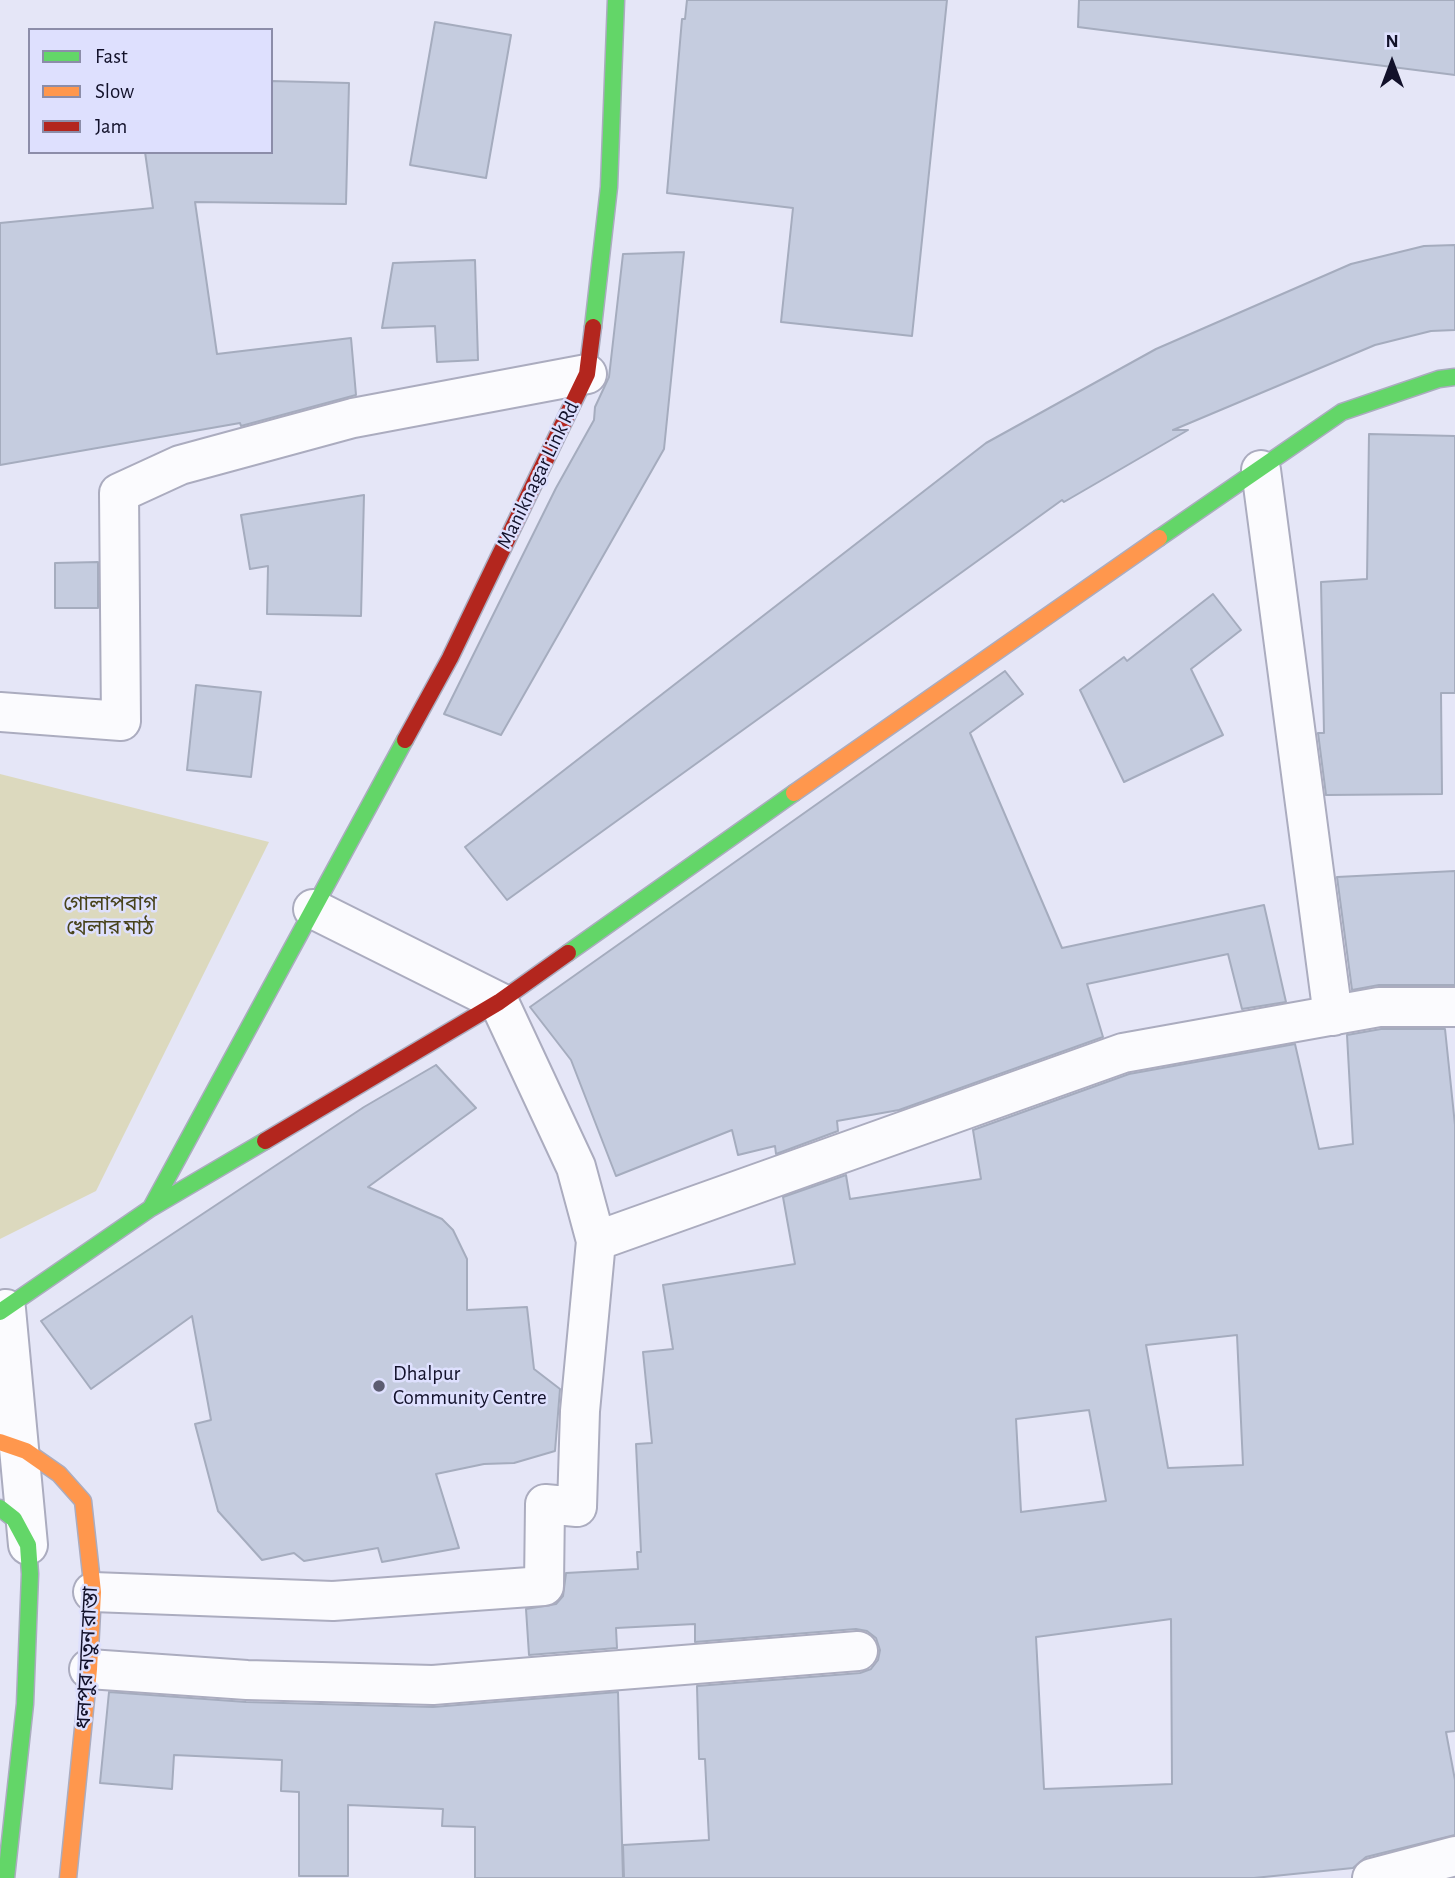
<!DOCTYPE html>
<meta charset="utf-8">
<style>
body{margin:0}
#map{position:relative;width:1455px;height:1878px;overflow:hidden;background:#e5e6f7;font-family:"Alegreya Sans",sans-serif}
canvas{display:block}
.legend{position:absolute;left:28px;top:28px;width:245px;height:126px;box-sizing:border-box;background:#dee0fe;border:2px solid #8c8da9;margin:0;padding:9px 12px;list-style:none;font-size:21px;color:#12112a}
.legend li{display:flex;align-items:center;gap:14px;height:35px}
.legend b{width:35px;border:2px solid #8c8da9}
.north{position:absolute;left:1357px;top:28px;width:70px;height:70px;-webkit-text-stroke:5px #dee0fe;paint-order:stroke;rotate:0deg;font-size:19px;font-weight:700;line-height:28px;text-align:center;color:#12112a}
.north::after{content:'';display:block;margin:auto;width:24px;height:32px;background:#12112a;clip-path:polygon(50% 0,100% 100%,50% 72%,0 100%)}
</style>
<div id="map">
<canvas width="1455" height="1878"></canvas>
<ul class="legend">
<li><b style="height:9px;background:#63d668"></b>Fast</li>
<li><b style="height:9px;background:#ff974d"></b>Slow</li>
<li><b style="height:9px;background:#b3261e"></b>Jam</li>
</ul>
<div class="north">N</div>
</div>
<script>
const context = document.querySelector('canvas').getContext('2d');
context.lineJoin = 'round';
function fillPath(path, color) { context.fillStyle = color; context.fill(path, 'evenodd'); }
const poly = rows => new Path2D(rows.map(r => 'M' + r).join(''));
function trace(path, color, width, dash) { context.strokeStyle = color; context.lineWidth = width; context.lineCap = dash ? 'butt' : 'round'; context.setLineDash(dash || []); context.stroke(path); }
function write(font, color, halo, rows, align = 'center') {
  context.font = font + ' "Alegreya Sans","Noto Sans Bengali",sans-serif'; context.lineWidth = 5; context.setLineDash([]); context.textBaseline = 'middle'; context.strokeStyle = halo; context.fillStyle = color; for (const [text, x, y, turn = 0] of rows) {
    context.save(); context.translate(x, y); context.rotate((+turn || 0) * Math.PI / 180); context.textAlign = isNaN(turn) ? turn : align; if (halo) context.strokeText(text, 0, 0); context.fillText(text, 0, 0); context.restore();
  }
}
fillPath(poly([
 [0,774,269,842,96,1191,0,1239]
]), '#dcd9be');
const building = poly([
 [687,0,947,0,912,336,781,322,793,208,667,193,682,19,685,19,687,0],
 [1079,0,1455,0,1455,75,1078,27,1079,0],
 [435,22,511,35,486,178,410,165,435,22],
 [271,81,349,83,346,204,195,202,217,354,351,338,356,395,241,426,240,423,0,465,0,223,153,208,145,152,271,152,271,81],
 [1455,245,1455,330,1431,331,1375,345,1173,430,1188,430,1064,502,1062,500,507,900,465,847,986,443,1156,349,1351,264,1424,246,1455,245],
 [684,252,664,449,501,735,444,714,556,488,594,420,595,407,609,377,623,254,684,252],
 [475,260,478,360,437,362,435,326,382,328,393,263,475,260],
 [1369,434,1455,436,1455,693,1441,693,1442,794,1326,795,1318,733,1324,733,1321,582,1367,579,1369,434],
 [364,495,361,616,267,614,268,566,250,569,241,515,364,495],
 [98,562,98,608,55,608,55,563,98,562],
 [1213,594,1241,630,1191,669,1223,735,1124,782,1080,690,1124,657,1127,661,1213,594],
 [1005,671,1023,694,970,733,1062,948,1264,905,1286,1002,1242,1009,1228,954,1087,984,1103,1037,899,1110,837,1121,838,1131,776,1154,775,1146,738,1155,732,1130,616,1176,571,1060,530,1007,1005,671],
 [196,685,261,692,251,777,187,770,196,685],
 [1455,871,1455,985,1379,985,1352,990,1337,877,1455,871],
 [1381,1029,1445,1029,1455,1125,1455,1731,1446,1732,1455,1780,1455,1835,1366,1857,1353,1868,1254,1878,624,1878,623,1845,709,1840,705,1759,699,1759,697,1686,860,1673,871,1669,878,1660,880,1650,876,1638,867,1631,856,1629,695,1642,695,1624,616,1628,617,1648,529,1655,526,1609,556,1604,563,1596,566,1573,638,1569,637,1552,641,1552,636,1444,652,1443,643,1352,673,1349,663,1285,795,1264,783,1197,846,1175,850,1199,981,1179,973,1130,1129,1074,1295,1044,1319,1149,1353,1144,1347,1035,1381,1029],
 [1237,1335,1243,1465,1168,1468,1146,1345,1237,1335],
 [1089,1410,1106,1501,1021,1512,1016,1419,1089,1410],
 [1171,1619,1172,1784,1044,1789,1036,1637,1171,1619],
 [436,1065,476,1108,368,1187,442,1219,453,1230,467,1259,467,1310,527,1307,534,1369,560,1389,555,1451,514,1463,484,1464,436,1474,459,1548,382,1562,378,1548,304,1561,294,1553,262,1560,218,1511,195,1424,211,1420,192,1316,91,1389,41,1321,364,1107,436,1065],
 [109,1692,246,1702,433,1707,618,1692,623,1878,475,1878,475,1827,442,1826,443,1809,348,1805,348,1876,299,1876,299,1792,281,1791,282,1760,174,1755,172,1789,100,1783,109,1692]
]);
fillPath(building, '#c5ccdf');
trace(building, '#a5acbe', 2);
const street = poly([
 [1261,470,1333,1016],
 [0,712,121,721,119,493,180,465,353,418,587,374],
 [596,1241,1123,1053,1379,1007,1455,1007],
 [6,1309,28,1545],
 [93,1592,333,1601,544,1586,545,1504,577,1507,580,1411,596,1241,576,1167,499,1002,313,909],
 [89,1669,247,1680,433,1685,858,1651],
 [1372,1878,1455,1856]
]);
const fast = poly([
 [593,327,609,187,616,0],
 [1159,538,1342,412,1439,379,1455,377],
 [568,953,794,793],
 [152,1206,405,740],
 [0,1312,151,1208,265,1141],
 [0,1508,14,1519,28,1545,30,1574,25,1704,6,1878]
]);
const slow = poly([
 [794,793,1159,538],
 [0,1442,26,1451,59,1474,83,1501,93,1592,89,1669,68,1878]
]);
const jam = poly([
 [405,740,450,658,587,374,593,327],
 [265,1141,499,1002,568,953]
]);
trace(street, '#abacbf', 42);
trace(fast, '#abacbf', 19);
trace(slow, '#abacbf', 19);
trace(jam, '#abacbf', 19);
trace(street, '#fbfbfe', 38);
trace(fast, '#63d668', 16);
trace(slow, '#ff974d', 16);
trace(jam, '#b3261e', 16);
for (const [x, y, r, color] of [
 [379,1386,7,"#5c5c72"]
]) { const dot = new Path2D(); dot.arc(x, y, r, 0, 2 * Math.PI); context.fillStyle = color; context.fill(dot); trace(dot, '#dee0fe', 2.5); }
write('21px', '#12112a', '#dee0fe', [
 ["Maniknagar Link Rd",538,475,-64],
 ["ধলপুর নতুন রাস্তা",87,1658,-87]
]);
write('21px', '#48431b', '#dee0fe', [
 ["গোলাপবাগ",110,904],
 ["খেলার মাঠ",110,928]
]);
write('21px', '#12112a', '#dee0fe', [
 ["Dhalpur",393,1374],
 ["Community Centre",393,1398]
], 'left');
</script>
